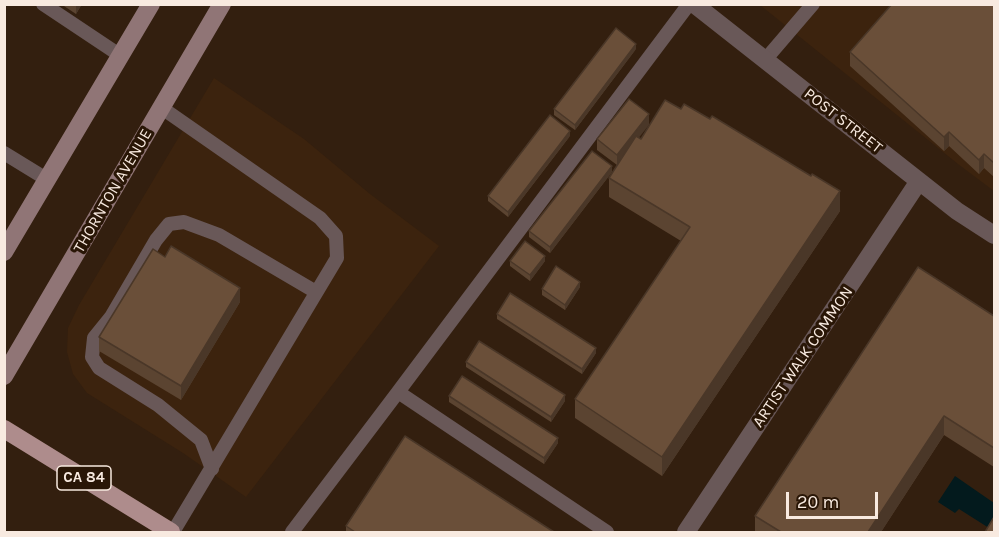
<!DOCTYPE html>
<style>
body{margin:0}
#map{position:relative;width:999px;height:537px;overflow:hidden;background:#331f0f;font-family:Karla,sans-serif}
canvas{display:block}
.frame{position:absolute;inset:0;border:6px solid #f8eae0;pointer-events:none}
.scale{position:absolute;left:786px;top:492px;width:92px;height:27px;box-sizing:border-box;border:3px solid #f8eae0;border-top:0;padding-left:8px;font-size:18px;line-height:21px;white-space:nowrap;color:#f8eae0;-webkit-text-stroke:4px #291606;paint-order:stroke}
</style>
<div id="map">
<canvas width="999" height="537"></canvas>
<div class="frame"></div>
<div class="scale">20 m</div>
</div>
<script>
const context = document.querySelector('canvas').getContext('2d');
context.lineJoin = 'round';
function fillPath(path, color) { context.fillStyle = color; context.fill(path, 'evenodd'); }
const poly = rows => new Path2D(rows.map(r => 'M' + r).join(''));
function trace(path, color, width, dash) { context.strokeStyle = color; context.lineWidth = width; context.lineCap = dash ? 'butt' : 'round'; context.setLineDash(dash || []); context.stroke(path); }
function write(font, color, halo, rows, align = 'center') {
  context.font = font + ' Karla,sans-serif'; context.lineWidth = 6; context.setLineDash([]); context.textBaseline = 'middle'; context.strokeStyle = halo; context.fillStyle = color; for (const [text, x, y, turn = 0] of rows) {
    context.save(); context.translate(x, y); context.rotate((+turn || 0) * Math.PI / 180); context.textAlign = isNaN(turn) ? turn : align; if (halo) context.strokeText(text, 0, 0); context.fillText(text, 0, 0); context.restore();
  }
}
fillPath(poly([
 [760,5,994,5,994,191,958,164],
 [214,78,304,139,370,194,439,246,246,497,183,453,87,393,73,374,67,352,68,328,79,305]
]), '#3c230e');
fillPath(poly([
 [955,476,994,503,994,519,989,528,959,509,955,513,938,502]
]), '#031a1d');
trace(poly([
 [43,4,121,56],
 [765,60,813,4],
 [162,108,320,218,336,236,337,258,173,532],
 [4,153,48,180],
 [398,392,689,4],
 [212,469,201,440,158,405,99,368,92,357,94,338,111,317,156,240,169,224,184,222,219,235,316,292],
 [292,532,398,392,607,532]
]), '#695858', 14);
trace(poly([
 [694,4,957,211,994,235],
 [686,532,919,181]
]), '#695858', 18);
trace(poly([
 [4,252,151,4],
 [4,376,222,4]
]), '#907576', 18);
trace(poly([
 [4,429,171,532]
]), '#ae8c8c', 18);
fillPath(poly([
 [61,4,82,4,76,14],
 [994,4,994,177,984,168,979,174,949,146,944,151,850,66,850,52],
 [636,49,575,130,554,115,554,109],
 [570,136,508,217,488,201,488,196],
 [639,138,840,211,662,476,575,418,575,399,681,241,609,197,609,178,617,165,597,150,597,139],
 [612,172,550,253,529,237,529,231],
 [165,257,240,302,181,400,99,351,99,337],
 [510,261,545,261,530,281,510,266],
 [580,287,565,310,542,295,542,289],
 [497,314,596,353,582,374,497,319],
 [994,316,994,467,944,435,881,532,755,532,755,516],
 [466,362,565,401,551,422,466,367],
 [449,396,558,443,544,464,449,402],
 [346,526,554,532,346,532]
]), '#5b4431');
fillPath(poly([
 [76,4,82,4,76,14],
 [636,44,636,49,575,130,575,125],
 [6,46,6,60,4,61,4,47],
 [649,114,649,125,617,165,617,155],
 [570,131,570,136,508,217,508,212],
 [949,132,949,146,944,151,944,137],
 [984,154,984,168,979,174,979,160],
 [612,166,612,172,550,253,550,247],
 [840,191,840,211,662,476,662,457],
 [545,256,545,261,530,281,530,275],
 [580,282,580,287,565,310,565,305],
 [240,288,240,302,181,400,181,386],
 [596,348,596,353,582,374,582,369],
 [565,395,565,401,551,422,551,417],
 [944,416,944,435,881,532,868,532],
 [558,438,558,443,544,464,544,458]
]), '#4a3728');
const building = poly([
 [892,4,994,4,994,163,984,154,979,160,949,132,944,137,850,52,892,4],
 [616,28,636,44,575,125,554,109,616,28],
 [629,99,649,114,617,155,597,139,629,99],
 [665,100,681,109,684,104,710,119,712,116,811,176,812,174,840,191,662,457,575,399,690,227,609,178,636,136,641,139,665,100],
 [550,115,570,131,508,212,488,196,550,115],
 [592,151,612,166,550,247,529,231,592,151],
 [525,241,545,256,530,275,510,261,525,241],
 [171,246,240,288,181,386,99,337,153,249,165,257,171,246],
 [556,266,580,282,565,305,542,289,556,266],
 [918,267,994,316,994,448,944,416,868,532,781,532,755,516,918,267],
 [510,293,596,348,582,369,497,314,510,293],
 [479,341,565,395,551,417,466,362,479,341],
 [462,376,558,438,544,458,449,396,462,376],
 [405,436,554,532,355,532,346,526,405,436],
 [994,517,994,532,985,532,994,517]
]);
fillPath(building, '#6a4f39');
trace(building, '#4a3728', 1.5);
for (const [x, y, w] of [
 [84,478,54]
]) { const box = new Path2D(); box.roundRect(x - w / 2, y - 12, w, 24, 4.5); context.fillStyle = '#291606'; context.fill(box); trace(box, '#f8eae0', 1.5); }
write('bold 15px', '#f8eae0', null, [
 ["CA 84",84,478]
]);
write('16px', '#f8eae0', '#291606', [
 ["POST STREET",843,121,38],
 ["THORNTON AVENUE",113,191,-60],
 ["ARTIST WALK COMMON",803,357,-56]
]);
</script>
